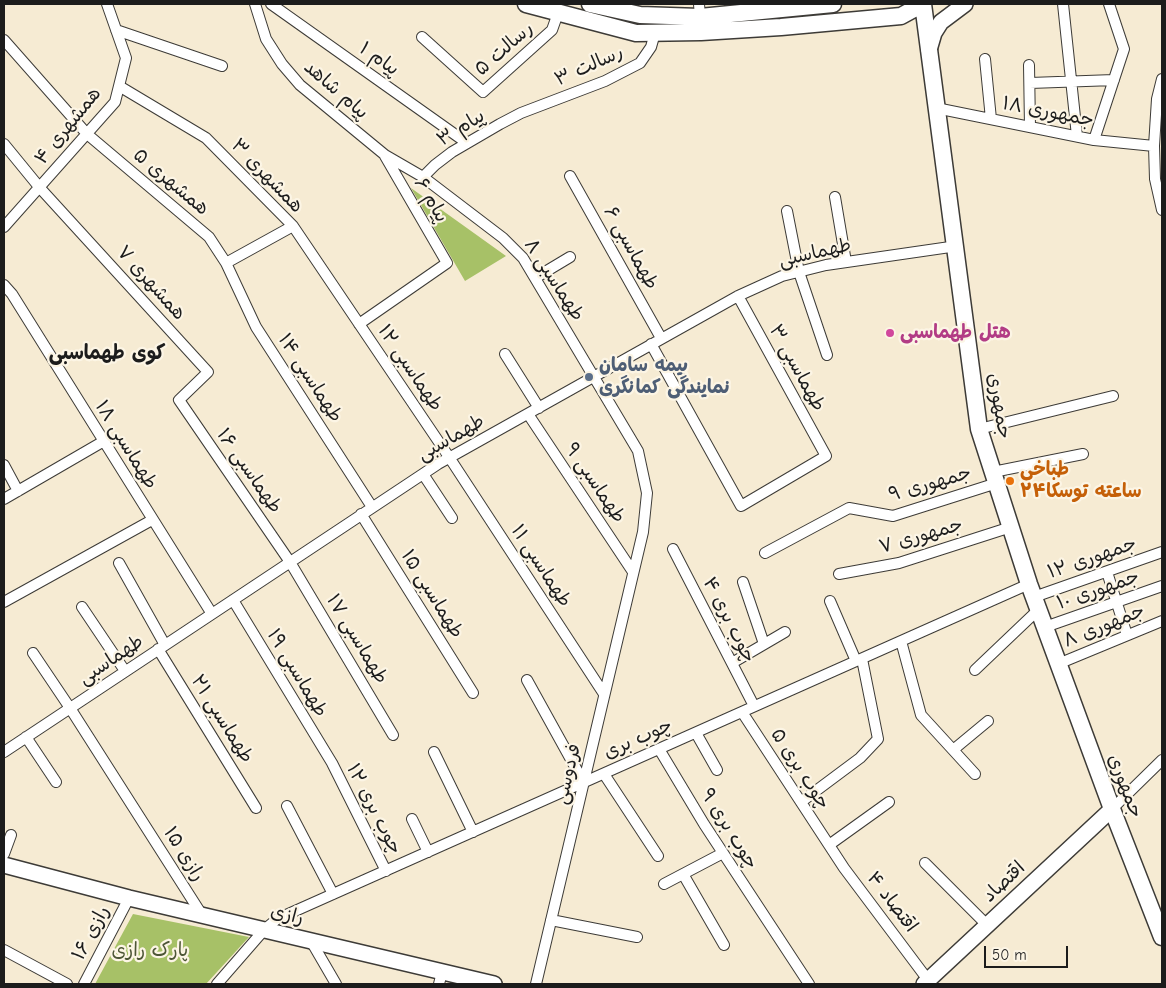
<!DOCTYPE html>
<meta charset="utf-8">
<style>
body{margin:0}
#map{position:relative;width:1166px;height:988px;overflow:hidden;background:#f6ebd3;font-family:"Comic Neue",sans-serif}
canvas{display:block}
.frame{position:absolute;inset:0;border:5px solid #1c1c1c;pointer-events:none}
.scale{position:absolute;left:984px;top:946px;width:84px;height:22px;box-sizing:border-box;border:2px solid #1c1c1c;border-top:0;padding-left:6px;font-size:15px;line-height:18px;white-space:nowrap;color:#1c1c1c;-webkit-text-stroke:4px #fcf5e5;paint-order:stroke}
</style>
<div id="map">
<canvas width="1166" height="988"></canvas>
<div class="frame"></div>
<div class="scale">50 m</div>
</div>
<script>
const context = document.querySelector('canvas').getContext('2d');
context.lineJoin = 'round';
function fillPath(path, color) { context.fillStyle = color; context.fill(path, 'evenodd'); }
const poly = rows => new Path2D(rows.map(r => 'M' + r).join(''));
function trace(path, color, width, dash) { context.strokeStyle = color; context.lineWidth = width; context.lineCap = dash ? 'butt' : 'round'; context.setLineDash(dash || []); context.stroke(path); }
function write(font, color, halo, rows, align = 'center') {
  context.font = font + ' "Comic Neue","Playpen Sans Arabic",sans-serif'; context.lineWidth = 4.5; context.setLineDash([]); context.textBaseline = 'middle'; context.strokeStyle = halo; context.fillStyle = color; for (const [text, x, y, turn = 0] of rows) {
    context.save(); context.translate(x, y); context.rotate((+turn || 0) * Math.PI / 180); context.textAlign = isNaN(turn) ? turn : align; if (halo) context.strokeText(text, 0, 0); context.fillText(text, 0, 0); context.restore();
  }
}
fillPath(poly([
 [411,188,506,256,465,281],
 [133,914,249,937,206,984,95,984]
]), '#a7c167');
const street = poly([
 [255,4,266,39,282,64,300,85,385,155,423,177,503,238,523,258,638,451,647,493,643,532,536,984],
 [271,4,467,143],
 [699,4,700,17],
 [1063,4,1077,136],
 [116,30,222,66],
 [422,37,483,92,552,30,558,13],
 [4,40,87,134,209,237,226,263,256,327,372,507],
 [985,59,991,119],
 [1029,65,1030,127],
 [1162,79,1157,99,1154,146,1155,179,1162,210],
 [1030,83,1114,80],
 [119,86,206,138,293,226,449,457,604,694],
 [936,108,1094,140,1154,146],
 [1094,140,1124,49,1109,4],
 [4,144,40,188,208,372,179,400,290,562,393,735],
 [570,176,661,338],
 [423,177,435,165,452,152,500,124,521,113,605,81,640,63,651,47,655,33],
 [835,197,846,262],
 [787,211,799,272,827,355],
 [4,227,115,102,126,58,107,4],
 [226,263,293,226],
 [535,278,570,257],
 [4,285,12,294,212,614],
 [359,324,447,263,385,156],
 [651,344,741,506,826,456,738,296],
 [505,354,539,408],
 [528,414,633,572],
 [979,429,1113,396],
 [4,465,18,491],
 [993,472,1083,454],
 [423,474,452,518],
 [4,499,104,441],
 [361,514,473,693],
 [673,549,754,706],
 [765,553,849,508,893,516,997,483],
 [119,563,165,645],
 [1107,572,1127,635],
 [839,574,899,563,1011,527],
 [743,582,764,644],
 [1034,597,1162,552],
 [233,600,332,763,386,871],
 [830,601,856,661],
 [4,602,152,520],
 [82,607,125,671],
 [1045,627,1162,586],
 [901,641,921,715,975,774],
 [158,649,256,808],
 [33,653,70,708,202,915],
 [732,663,785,632],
 [1058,664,1162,621],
 [975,670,1038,610],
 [527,680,584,783],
 [742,712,844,868,928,980],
 [696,733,717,770],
 [26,737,56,782],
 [659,749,704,824,809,984],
 [953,750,988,721],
 [4,752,438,464,738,296,782,276,826,265,957,246],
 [434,752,473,832],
 [604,774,658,856],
 [801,802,860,758,878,739,862,659],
 [287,806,333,894],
 [1112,809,1162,760],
 [412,819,428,852],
 [829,845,889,802],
 [4,854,11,835],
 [925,863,987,925],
 [683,874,724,945],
 [664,884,723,853],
 [551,920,637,937],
 [311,941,336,984],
 [4,950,67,984],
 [84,984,129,898],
 [217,984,264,930,277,919,1029,584],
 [439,984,442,972]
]);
const secondary = poly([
 [929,50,934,33,941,22,965,4],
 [4,865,129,898,494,984],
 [924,984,1112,809]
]);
const primary = poly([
 [526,4,636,33,701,32,781,27,901,16,923,4],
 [590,4,640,15,700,17,833,4],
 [923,4,979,429,1029,584,1112,809,1162,937]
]);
trace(street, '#3d3b37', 12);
trace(secondary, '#3d3b37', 18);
trace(primary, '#3d3b37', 19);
trace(street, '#fff', 10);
trace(secondary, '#fff', 15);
trace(primary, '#fff', 16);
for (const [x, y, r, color] of [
 [890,333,5,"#d1479c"],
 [589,377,5,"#5c6f8a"],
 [1010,481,5,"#e8710a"]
]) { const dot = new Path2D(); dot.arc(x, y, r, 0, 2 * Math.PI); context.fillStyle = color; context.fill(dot); trace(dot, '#fcf5e5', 2); }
write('19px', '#1c1c1c', '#fcf5e5', [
 ["۵ رسالت",504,49,-41],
 ["۱ پیام",379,59,35],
 ["۳ رسالت",589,66,-24],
 ["پیام شاهد",336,90,41],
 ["جمهوری ۱۸",1048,112,11],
 ["همشهری ۴",68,126,-51],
 ["۳ پیام",461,128,-32],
 ["۳ همشهری",267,176,46],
 ["۵ همشهری",171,182,40],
 ["۶ پیام",431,200,60],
 ["۶ طهماسبی",631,248,61],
 ["طهماسبی",815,253,-13],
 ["۸ طهماسبی",554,280,57],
 ["۷ همشهری",151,283,48],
 ["۱۲ طهماسبی",410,368,56],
 ["۳ طهماسبی",797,368,61],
 ["۱۴ طهماسبی",310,378,57],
 ["جمهوری",999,406,80],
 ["طهماسبی",451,438,-30],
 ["۱۸ طهماسبی",126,445,58],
 ["۱۶ طهماسبی",249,471,55],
 ["۹ طهماسبی",595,483,56],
 ["۹ جمهوری",930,484,-16],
 ["۷ جمهوری",921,536,-16],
 ["۱۲ جمهوری",1092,558,-19],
 ["۱۱ طهماسبی",541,566,57],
 ["۱۰ جمهوری",1098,590,-19],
 ["۱۵ طهماسبی",432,594,58],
 ["۴ چوب بری",729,620,63],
 ["۸ جمهوری",1104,626,-22],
 ["۱۷ طهماسبی",357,639,59],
 ["طهماسبی",111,660,-34],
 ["۱۹ طهماسبی",297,673,59],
 ["۲۱ طهماسبی",222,719,58],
 ["چوب بری",638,739,-24],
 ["۵ چوب بری",800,769,57],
 ["فردوسی",568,774,-77],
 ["جمهوری",1125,786,69],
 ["۱۲ چوب بری",374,809,63],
 ["۹ چوب بری",729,829,58],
 ["۱۵ رازی",184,854,58],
 ["اقتصاد",1004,882,-43],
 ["۴ اقتصاد",892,902,53],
 ["رازی",287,915,13],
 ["رازی ۱۶",91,933,-62]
]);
write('bold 19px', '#b23c85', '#fcf5e5', [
 ["هتل طهماسبی",900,333]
], 'left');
write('bold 19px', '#4e5e75', '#fcf5e5', [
 ["بیمه سامان",599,366],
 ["نمایندگی کمانگری",599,388]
], 'left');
write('bold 19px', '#c56008', '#fcf5e5', [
 ["طباخی",1020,470],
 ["۲۴ساعته توسکا",1020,492]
], 'left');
write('19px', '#4d5636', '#fcf5e5', [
 ["پارک رازی",150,951]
]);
write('bold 20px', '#1c1c1c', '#fcf5e5', [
 ["کوی طهماسبی",107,353]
]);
</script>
